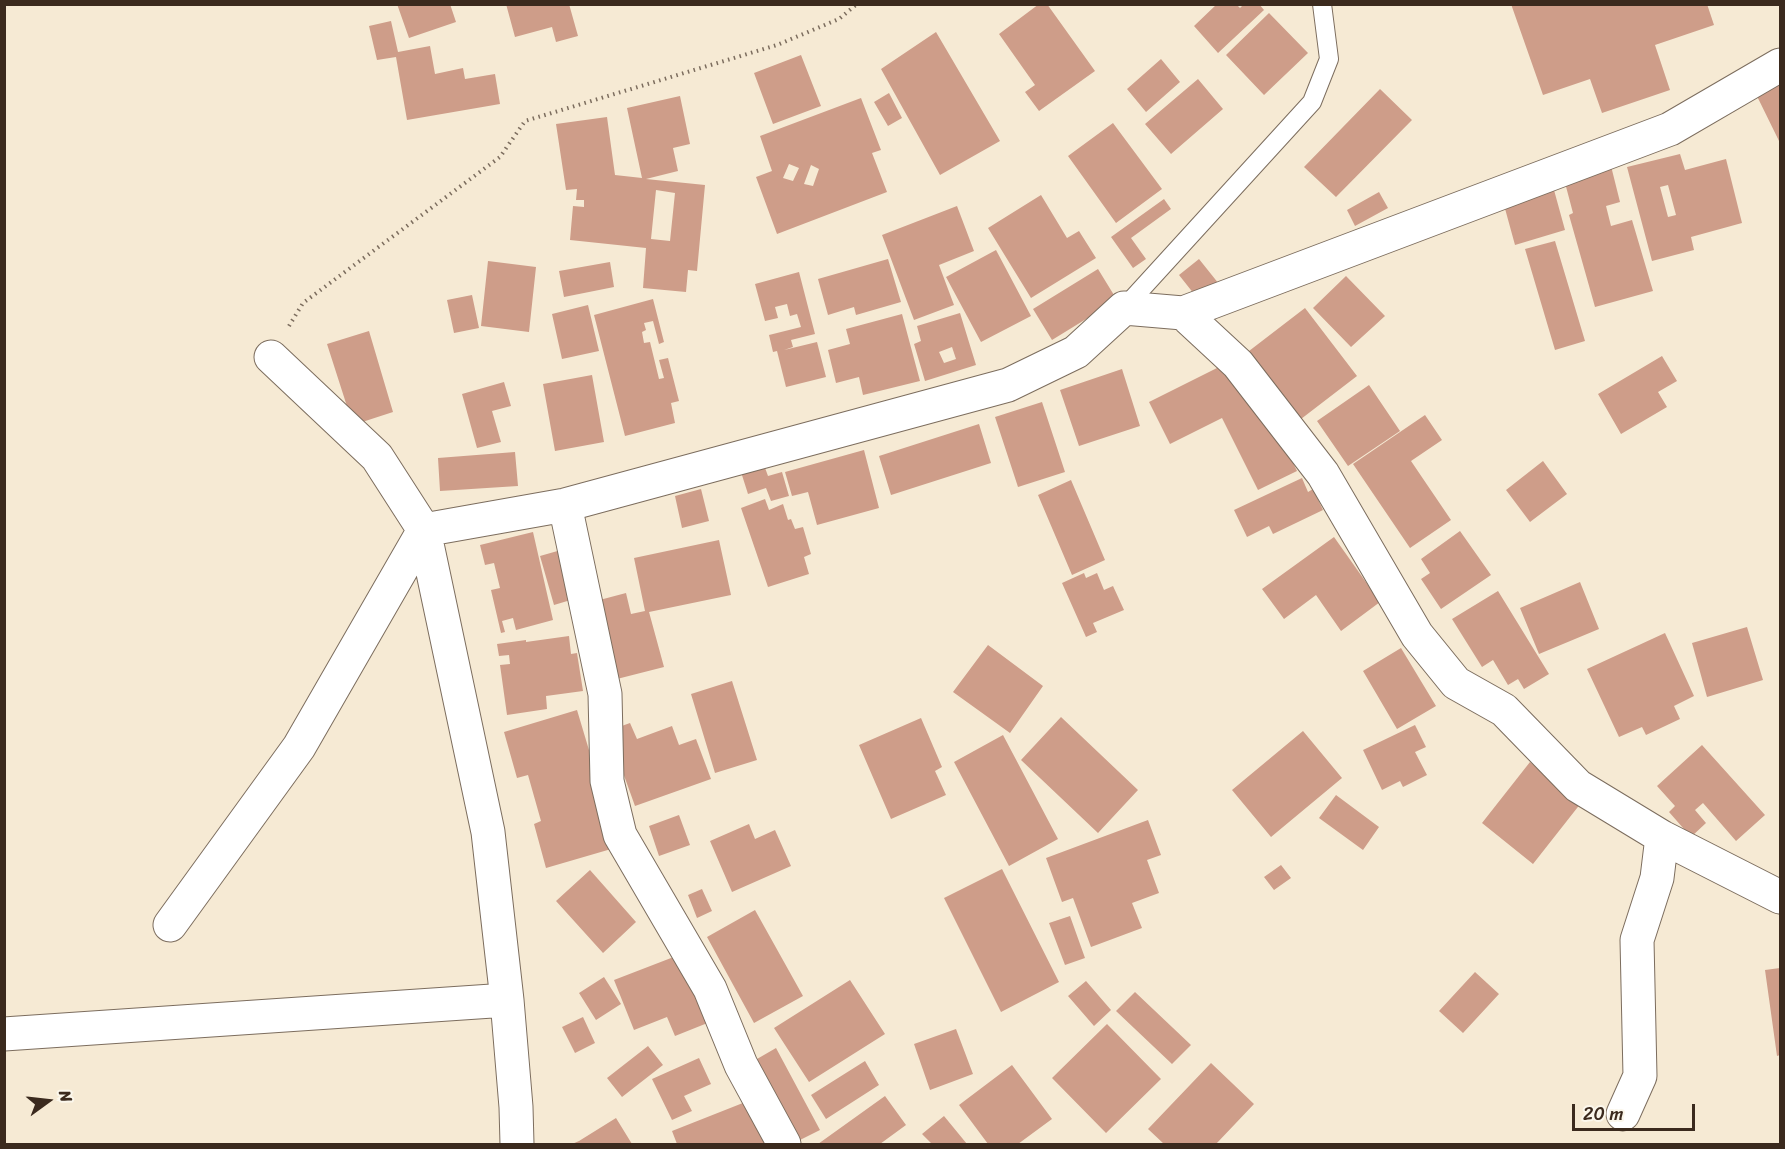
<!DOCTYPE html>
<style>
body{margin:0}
#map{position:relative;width:1785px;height:1149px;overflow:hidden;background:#f6ead4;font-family:Sriracha,sans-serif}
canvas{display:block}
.frame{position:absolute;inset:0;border:6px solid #3b2a1e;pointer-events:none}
.north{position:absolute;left:18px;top:1071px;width:60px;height:60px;-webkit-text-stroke:4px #fbf7ec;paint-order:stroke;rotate:75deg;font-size:16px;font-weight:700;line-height:24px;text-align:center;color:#3b2a1e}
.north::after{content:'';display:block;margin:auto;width:21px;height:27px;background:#3b2a1e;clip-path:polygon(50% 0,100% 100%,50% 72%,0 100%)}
.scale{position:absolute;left:1572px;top:1104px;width:123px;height:27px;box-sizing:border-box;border:3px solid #3b2a1e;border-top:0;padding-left:8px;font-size:18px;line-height:21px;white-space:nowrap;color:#3b2a1e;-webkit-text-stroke:4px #fbf7ec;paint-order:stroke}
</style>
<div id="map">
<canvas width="1785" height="1149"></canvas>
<div class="frame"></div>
<div class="north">N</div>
<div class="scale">20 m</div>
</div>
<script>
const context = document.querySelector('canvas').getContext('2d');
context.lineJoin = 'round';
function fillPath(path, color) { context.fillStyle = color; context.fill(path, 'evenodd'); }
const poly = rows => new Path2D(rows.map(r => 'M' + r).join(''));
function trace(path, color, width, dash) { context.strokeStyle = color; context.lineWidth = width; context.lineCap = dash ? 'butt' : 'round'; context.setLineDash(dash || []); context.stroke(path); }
fillPath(poly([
 [397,4,450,4,456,22,409,38],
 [506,4,569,4,578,36,556,42,552,27,515,37],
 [1039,4,1047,4,1095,71,1039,111,1025,92,1035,85,999,34],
 [1217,4,1236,4,1240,8,1244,4,1259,4,1264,10,1218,53,1194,26],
 [1511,4,1707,4,1714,25,1655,45,1670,90,1602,113,1590,79,1543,95],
 [1269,13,1308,53,1264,95,1226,55],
 [391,21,398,52,430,46,435,74,463,68,465,79,495,74,500,104,407,120,396,57,377,60,369,26],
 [936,32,1000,141,940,175,881,69],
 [801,55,821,106,773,124,754,73],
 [1161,59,1180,82,1146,112,1127,89],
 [1780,74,1780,143,1753,88],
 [1198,79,1223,109,1171,154,1145,124],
 [1380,89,1412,120,1336,197,1304,167],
 [889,93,902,118,888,126,874,102],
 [680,96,690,144,673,148,678,171,646,179,705,185,697,271,688,270,686,292,643,288,646,248,570,240,573,206,584,207,584,200,576,200,577,189,566,190,556,124,607,117,615,175,642,178,627,108],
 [656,190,675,193,670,241,651,239],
 [861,98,881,150,872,153,887,192,777,234,756,177,772,171,760,136],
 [789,164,799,168,793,181,783,178],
 [811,165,819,169,813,186,804,184],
 [1113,123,1162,189,1116,223,1068,156],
 [1680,154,1685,170,1726,159,1742,223,1691,237,1694,250,1652,261,1627,167],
 [1668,185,1676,215,1668,217,1660,187],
 [1611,166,1620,202,1606,206,1611,226,1632,220,1653,291,1595,307,1569,215,1573,213,1564,179],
 [1554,190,1565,230,1515,245,1504,205],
 [1379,192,1388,208,1355,226,1347,210],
 [1041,195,1067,238,1079,231,1096,258,1031,298,988,228],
 [1164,199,1171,209,1131,238,1146,259,1133,268,1111,237],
 [957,206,974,251,939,265,954,305,914,320,882,235],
 [1555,241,1585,341,1555,350,1525,249],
 [996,250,1031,316,981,342,946,277],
 [888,259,901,302,856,315,854,307,828,315,818,279],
 [1199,259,1223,289,1202,304,1179,275],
 [488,261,536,267,529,332,481,326],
 [610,262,614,287,564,297,559,271],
 [1098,269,1117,300,1052,340,1033,309],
 [799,272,815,334,791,340,793,347,784,350,817,342,826,377,786,387,777,351,773,352,769,335,801,327,797,314,790,316,787,304,775,307,778,318,765,321,755,284],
 [1346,276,1385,316,1351,347,1313,308],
 [472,295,479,328,454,333,447,300],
 [653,299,664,342,659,344,653,321,644,323,646,330,642,332,644,343,650,342,659,379,664,378,659,360,668,358,679,401,671,403,675,423,625,436,594,315],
 [588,305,599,351,562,359,552,314],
 [1305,308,1357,376,1301,419,1249,351],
 [960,313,976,365,925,381,914,344,921,341,917,326],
 [952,347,956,359,944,363,939,352],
 [902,314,920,381,863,395,859,377,836,383,828,350,850,344,846,329],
 [369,331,393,412,353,425,327,344],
 [1662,356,1677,381,1658,392,1667,407,1621,434,1598,394],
 [1225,364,1241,396,1251,392,1263,401,1297,471,1258,490,1222,418,1170,444,1149,402],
 [1122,369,1140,426,1079,446,1060,390],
 [592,375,604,442,555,451,543,384],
 [504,382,511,406,492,411,501,442,477,448,462,394],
 [1369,385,1400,431,1348,466,1317,421],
 [1042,402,1065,472,1018,487,995,417],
 [1425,415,1442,440,1411,461,1451,520,1410,548,1353,464],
 [979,424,991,463,891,495,879,456],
 [864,450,879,508,817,525,808,492,792,496,785,472],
 [515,452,518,486,440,491,438,458],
 [1543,461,1567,494,1530,522,1506,490],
 [764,465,768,476,782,472,789,496,771,501,766,488,748,494,741,472],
 [1302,478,1308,492,1313,489,1323,510,1273,534,1269,526,1247,537,1234,510],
 [1071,480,1105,560,1072,575,1038,495],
 [701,489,709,521,682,528,675,496],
 [765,499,769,510,783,504,788,520,791,519,795,529,803,527,811,554,804,557,809,574,768,587,741,508],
 [1460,531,1491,575,1441,609,1421,579,1430,573,1421,559],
 [533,532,553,620,516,630,513,618,502,621,505,632,501,633,491,590,500,588,494,563,485,565,480,545],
 [1334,537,1380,602,1341,631,1316,595,1284,619,1262,589],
 [719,540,731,595,649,612,664,667,613,680,592,602,626,593,631,614,645,611,634,558],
 [561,550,574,599,554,605,540,556],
 [1084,573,1086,578,1097,573,1104,590,1113,586,1124,610,1093,623,1097,632,1086,637,1062,583],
 [1580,582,1599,629,1539,654,1520,608],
 [1498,591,1549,674,1524,689,1518,679,1508,685,1493,660,1482,667,1452,619],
 [1747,627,1763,680,1707,697,1692,643],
 [1665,633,1694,696,1674,706,1680,719,1646,735,1642,727,1619,737,1587,669],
 [569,636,571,654,577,653,583,691,546,696,547,709,507,715,500,665,510,664,509,655,499,656,497,644,526,640,526,642],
 [988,645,1043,686,1010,733,953,692],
 [1401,648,1436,706,1397,729,1363,671],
 [732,681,757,760,715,773,691,694],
 [577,710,618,847,546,868,534,824,541,821,528,775,517,778,504,732],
 [1061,717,1138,790,1098,833,1021,760],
 [921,718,942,767,935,771,946,795,891,819,859,745],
 [630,723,637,739,672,726,679,745,696,739,711,779,635,806,608,731],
 [1415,725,1426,747,1415,752,1427,775,1403,787,1400,781,1382,790,1363,750],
 [1303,731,1342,778,1271,837,1232,790],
 [1003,735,1058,839,1009,866,954,762],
 [1702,745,1765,815,1736,841,1703,803,1695,810,1706,823,1691,837,1669,812,1675,806,1657,786],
 [1530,762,1581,803,1533,864,1482,823],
 [1336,795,1379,827,1363,850,1319,818],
 [679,815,690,845,659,856,649,826],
 [1148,820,1161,855,1147,860,1159,893,1132,903,1142,928,1091,947,1073,898,1062,902,1046,858],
 [749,824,755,839,775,830,791,866,732,892,710,841],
 [1281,865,1291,878,1274,890,1264,877],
 [1002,869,1059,982,1001,1012,944,898],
 [590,870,636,922,603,953,556,901],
 [702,889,712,911,697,918,688,895],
 [755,910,803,996,754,1023,707,937],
 [1070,916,1085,958,1065,965,1049,923],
 [684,953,710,1022,675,1036,667,1017,634,1030,614,980],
 [1780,968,1780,1055,1777,1056,1765,970],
 [1475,972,1499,994,1463,1033,1439,1011],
 [604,977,621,1004,596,1020,579,993],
 [850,980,885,1034,809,1082,774,1028],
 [1086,981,1111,1010,1094,1026,1068,996],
 [1135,992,1191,1045,1172,1064,1116,1011],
 [583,1017,595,1043,575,1053,562,1027],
 [1107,1024,1161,1079,1106,1133,1052,1078],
 [956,1029,973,1074,930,1090,914,1044],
 [648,1046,663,1065,622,1097,607,1078],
 [776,1048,820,1130,800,1140,757,1059],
 [699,1058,711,1084,684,1096,692,1111,672,1120,652,1079],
 [865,1061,879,1085,826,1119,811,1095],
 [1211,1063,1254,1104,1216,1144,1164,1144,1148,1129],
 [1012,1065,1052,1119,1018,1144,988,1144,959,1105],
 [885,1096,906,1125,880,1144,818,1144],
 [753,1099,771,1144,677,1144,672,1131],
 [944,1116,967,1144,932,1144,922,1134],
 [616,1118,632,1144,572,1144,579,1141]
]), '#ce9d89');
const service = poly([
 [1124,308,1312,102,1329,59,1322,4]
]);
const minor = poly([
 [1183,313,1238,364,1323,474,1417,635,1456,683,1504,710,1578,786,1662,837,1780,897],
 [271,357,377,457,424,530,488,832,507,1000,516,1107,517,1144],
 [565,505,605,694,607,781,620,835,710,989,741,1065,784,1144],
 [170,925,299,747,424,530,565,505,1008,385,1076,352,1124,308,1183,313,1670,129,1780,65],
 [4,1034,507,1000],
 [1623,1114,1640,1076,1637,940,1657,878,1662,837]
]);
trace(service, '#7c6d5e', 20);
trace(minor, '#7c6d5e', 35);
trace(poly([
 [289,326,303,303,500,157,525,121,777,45,839,19,857,4]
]), '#7c6d5e', 4, [1.5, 4.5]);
trace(service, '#fff', 18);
trace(minor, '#fff', 33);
</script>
